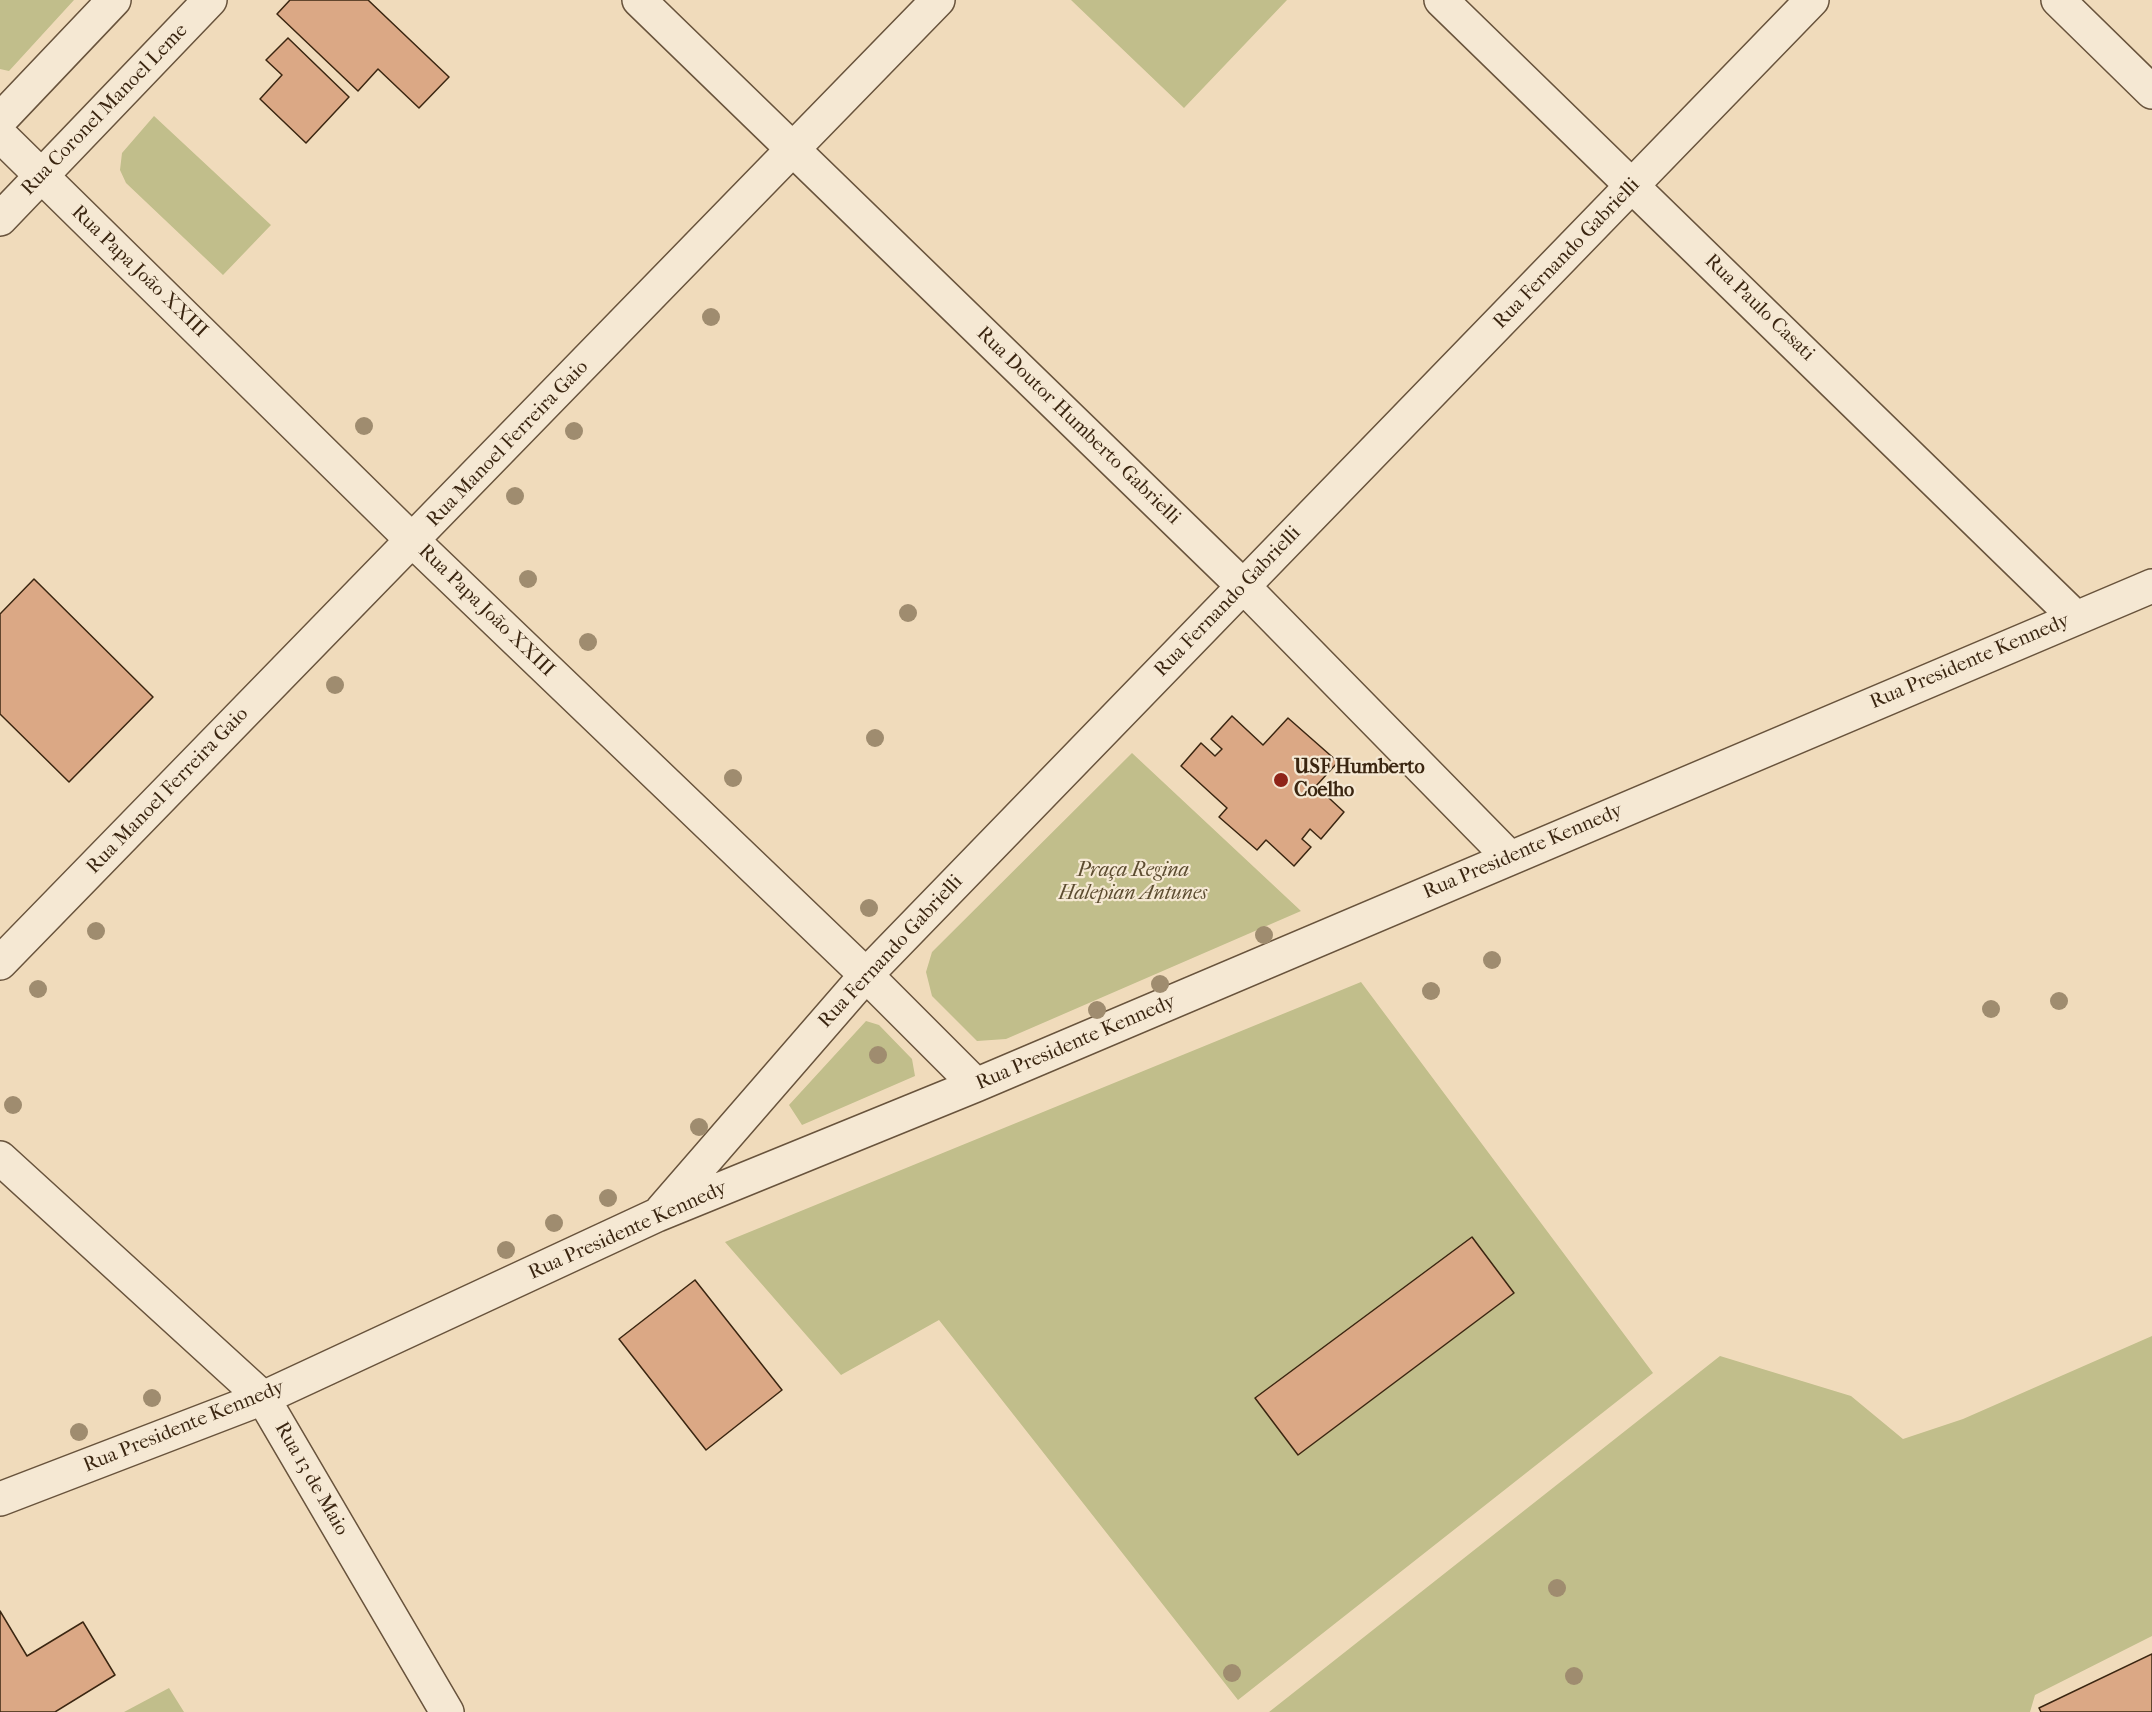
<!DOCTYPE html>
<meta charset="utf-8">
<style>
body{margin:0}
canvas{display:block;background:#f0dbbb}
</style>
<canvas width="2152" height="1712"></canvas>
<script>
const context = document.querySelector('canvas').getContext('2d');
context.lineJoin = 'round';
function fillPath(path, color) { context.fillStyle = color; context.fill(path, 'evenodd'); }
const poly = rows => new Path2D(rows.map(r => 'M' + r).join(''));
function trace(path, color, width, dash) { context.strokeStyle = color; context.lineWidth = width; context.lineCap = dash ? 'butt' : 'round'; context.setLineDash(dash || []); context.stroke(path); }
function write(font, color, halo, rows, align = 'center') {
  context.font = font + ' "IM FELL French Canon",serif'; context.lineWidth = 4.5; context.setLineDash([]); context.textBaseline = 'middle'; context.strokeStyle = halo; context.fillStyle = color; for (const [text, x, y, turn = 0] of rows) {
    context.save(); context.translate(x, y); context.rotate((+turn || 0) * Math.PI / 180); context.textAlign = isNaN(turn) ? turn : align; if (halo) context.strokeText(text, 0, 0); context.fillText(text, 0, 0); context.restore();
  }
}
fillPath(poly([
 [0,0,74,0,9,71,0,69],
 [1071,0,1287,0,1184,108],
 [154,116,271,225,223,275,126,183,120,170,122,153],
 [1132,753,1301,911,1006,1039,977,1041,932,996,926,972,932,952],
 [1361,982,1653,1373,1238,1700,939,1320,841,1375,725,1242],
 [866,1021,879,1025,912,1059,915,1076,802,1125,789,1105],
 [2152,1336,2152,1636,2035,1695,2030,1712,1269,1712,1720,1356,1851,1396,1903,1439,1963,1419],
 [169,1688,184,1712,124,1712]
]), '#c1be8b');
const building = poly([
 [290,0,368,0,449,77,419,108,378,69,358,91,277,14,290,0],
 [288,38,349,97,306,143,260,99,282,75,266,60,288,38],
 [34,579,153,697,69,782,0,714,0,614,34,579],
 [1232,716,1263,745,1288,718,1338,762,1316,786,1344,812,1321,839,1310,829,1302,839,1311,847,1294,866,1266,840,1257,850,1219,817,1227,808,1181,766,1201,743,1215,756,1222,749,1211,739,1232,716],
 [1472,1237,1514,1293,1298,1455,1255,1398,1472,1237],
 [695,1280,782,1390,706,1450,619,1339,695,1280],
 [0,1611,27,1656,83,1622,115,1675,55,1712,0,1712,0,1611],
 [2152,1654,2152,1712,2041,1712,2039,1708,2152,1654]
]);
fillPath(building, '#dba885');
trace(building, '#3b2611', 1.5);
const minor = poly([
 [639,0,1243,586,1510,858],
 [1441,0,2075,617],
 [2058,0,2152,92],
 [0,120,114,0],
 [0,135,413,541,866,975,976,1085],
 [0,219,210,0],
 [0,963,938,0],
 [0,1158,263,1398,447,1712],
 [662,1210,866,975,1812,0],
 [0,1499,263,1398,657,1215,976,1085,2152,586]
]);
trace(minor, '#68533c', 36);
trace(minor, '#f5e8d3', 33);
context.fillStyle = '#9f8c6f';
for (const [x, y] of [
 [711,317],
 [364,426],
 [574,431],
 [515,496],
 [528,579],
 [908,613],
 [588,642],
 [335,685],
 [875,738],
 [733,778],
 [869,908],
 [96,931],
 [1264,935],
 [1492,960],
 [1160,984],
 [38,989],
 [1431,991],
 [2059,1001],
 [1991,1009],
 [1097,1010],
 [878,1055],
 [13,1105],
 [699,1127],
 [608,1198],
 [554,1223],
 [506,1250],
 [152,1398],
 [79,1432],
 [1557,1588],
 [1232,1673],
 [1574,1676]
]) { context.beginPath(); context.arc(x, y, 9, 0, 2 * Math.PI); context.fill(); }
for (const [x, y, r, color] of [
 [1281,780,8,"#8f2418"]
]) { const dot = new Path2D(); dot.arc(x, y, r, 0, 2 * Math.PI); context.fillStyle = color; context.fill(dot); trace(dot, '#f5e8d3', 2); }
write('20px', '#3b2611', '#f5e8d3', [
 ["Rua Coronel Manoel Leme",105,110,-46],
 ["Rua Fernando Gabrielli",1567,254,-46],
 ["Rua Papa João XXIII",139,272,44],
 ["Rua Paulo Casati",1759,308,44],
 ["Rua Doutor Humberto Gabrielli",1078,426,44],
 ["Rua Manoel Ferreira Gaio",508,444,-46],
 ["Rua Fernando Gabrielli",1228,602,-46],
 ["Rua Papa João XXIII",486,611,44],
 ["Rua Presidente Kennedy",1970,662,-23],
 ["Rua Manoel Ferreira Gaio",168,791,-46],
 ["Rua Presidente Kennedy",1523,852,-23],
 ["Rua Fernando Gabrielli",891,952,-47],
 ["Rua Presidente Kennedy",1076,1043,-23],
 ["Rua Presidente Kennedy",628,1231,-24],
 ["Rua Presidente Kennedy",184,1427,-22],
 ["Rua 13 de Maio",311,1479,60]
]);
write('bold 20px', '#3b2611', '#f5e8d3', [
 ["USF Humberto",1294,768],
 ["Coelho",1294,791]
], 'left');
write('italic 20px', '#5c4c30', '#f5e8d3', [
 ["Praça Regina",1133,871],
 ["Halepian Antunes",1133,894]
]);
</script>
